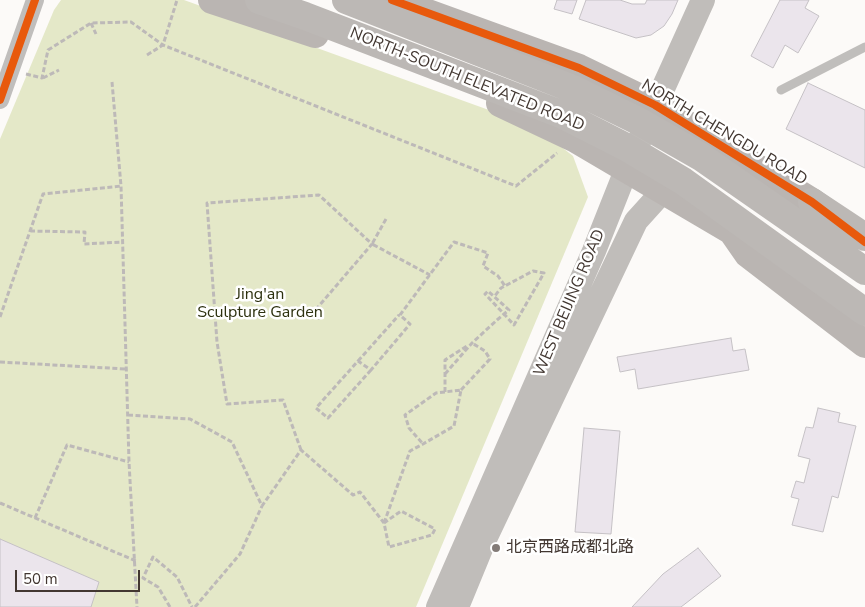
<!DOCTYPE html>
<meta charset="utf-8">
<style>
body{margin:0}
#map{position:relative;width:865px;height:607px;overflow:hidden;background:#fcfaf8;font-family:"Nunito Sans",sans-serif}
canvas{display:block}
.scale{position:absolute;left:15px;top:570px;width:125px;height:22px;box-sizing:border-box;border:2px solid #423731;border-top:0;padding-left:6px;font-size:15px;line-height:18px;white-space:nowrap;color:#423731;-webkit-text-stroke:4px #fff;paint-order:stroke}
</style>
<div id="map">
<canvas width="865" height="607"></canvas>
<div class="scale">50 m</div>
</div>
<script>
const context = document.querySelector('canvas').getContext('2d');
context.lineJoin = 'round';
function fillPath(path, color) { context.fillStyle = color; context.fill(path, 'evenodd'); }
const poly = rows => new Path2D(rows.map(r => 'M' + r).join(''));
function trace(path, color, width, dash) { context.strokeStyle = color; context.lineWidth = width; context.lineCap = dash ? 'butt' : 'round'; context.setLineDash(dash || []); context.stroke(path); }
function write(font, color, halo, rows, align = 'center') {
  context.font = font + ' "Nunito Sans","Noto Sans SC",sans-serif'; context.lineWidth = 5; context.setLineDash([]); context.textBaseline = 'middle'; context.strokeStyle = halo; context.fillStyle = color; for (const [text, x, y, turn = 0] of rows) {
    context.save(); context.translate(x, y); context.rotate((+turn || 0) * Math.PI / 180); context.textAlign = isNaN(turn) ? turn : align; if (halo) context.strokeText(text, 0, 0); context.fillText(text, 0, 0); context.restore();
  }
}
fillPath(poly([
 [61,0,184,0,536,127,573,156,588,197,416,607,0,607,0,139,54,10]
]), '#e4e8c8');
const building = poly([
 [557,0,577,0,572,14,554,9,557,0],
 [586,0,620,0,632,4,645,4,647,0,678,0,672,14,664,26,651,35,636,38,579,19,586,0],
 [780,0,809,0,805,8,819,16,798,53,785,45,773,68,751,56,780,0],
 [808,83,865,110,865,168,786,129,808,83],
 [731,338,733,351,745,349,749,370,638,389,635,369,620,372,617,357,731,338],
 [818,408,840,413,838,422,856,426,838,498,832,496,823,532,792,525,799,499,791,497,796,481,804,483,810,459,798,456,806,427,813,428,818,408],
 [584,428,620,431,611,534,575,532,584,428],
 [0,539,99,582,91,607,0,607,0,539],
 [698,548,721,576,681,607,632,607,663,574,698,548]
]);
fillPath(building, '#ebe5ec');
trace(building, '#c5c1c5', 1);
trace(poly([
 [91,23,96,34],
 [147,55,163,45,177,0],
 [26,74,42,78,48,50,91,23,131,22,163,45,516,186,557,153],
 [43,78,59,70],
 [112,82,121,186,129,462,137,607],
 [386,219,372,244,430,275],
 [30,231,85,232,84,244,123,242],
 [0,317,43,194,121,186],
 [358,361,399,315],
 [0,362,126,369],
 [371,370,328,418,316,408,358,361,371,370,410,324,400,315,454,242,488,253,483,266,498,276,505,286],
 [445,374,472,343,497,320,504,314,509,310,488,291,485,294,504,314,514,325,544,273,533,271,501,288,494,297],
 [461,390,490,359,485,351,472,343],
 [445,392,445,360,467,346],
 [128,415,190,419,232,442,262,506,301,450,353,495,360,492,384,523,389,547,432,535,435,529,401,511,384,523],
 [301,450,283,400,227,404,217,342,207,203,319,195,372,244,312,314,322,320],
 [0,503,136,561],
 [35,518,67,445,129,462],
 [384,523,410,451,423,444,454,426,461,390,436,393,405,415,409,428,423,444],
 [170,607,158,587,143,578,153,557,177,577,192,607],
 [195,607,240,554,262,506]
]), '#bdb9b8', 3, [5, 2.5]);
trace(poly([
 [781,90,865,47]
]), '#c0bebc', 9);
trace(poly([
 [0,100,35,0]
]), '#c0bebc', 18);
trace(poly([
 [438,607,594,251,627,168,703,0],
 [457,607,485,539,636,221,664,190]
]), '#c0bdba', 24);
trace(poly([
 [212,0,315,34],
 [392,0,579,68,655,105,812,202,831,216],
 [500,103,574,138,732,231,748,237],
 [732,231,748,254,865,344]
]), '#bab5b2', 28);
trace(poly([
 [259,0,305,16,563,115,626,147,683,181,865,312],
 [346,0,573,89,638,121,701,157,865,271],
 [812,202,865,237]
]), '#bcb8b5', 28);
trace(poly([
 [392,0,579,68,655,105,812,202,865,242],
 [0,100,35,0]
]), '#e8590c', 8);
for (const [x, y, r, color] of [
 [496,548,5,"#837b77"]
]) { const dot = new Path2D(); dot.arc(x, y, r, 0, 2 * Math.PI); context.fillStyle = color; context.fill(dot); trace(dot, '#fff', 2); }
write('16px', '#423731', '#fff', [
 ["NORTH-SOUTH ELEVATED ROAD",467,80,22],
 ["NORTH CHENGDU ROAD",724,133,31],
 ["WEST BEIJING ROAD",570,303,-67]
]);
write('16px', '#2d310f', '#fff', [
 ["Jing'an",260,295],
 ["Sculpture Garden",260,313]
]);
write('16px', '#423731', '#fff', [
 ["北京西路成都北路",506,548]
], 'left');
</script>
